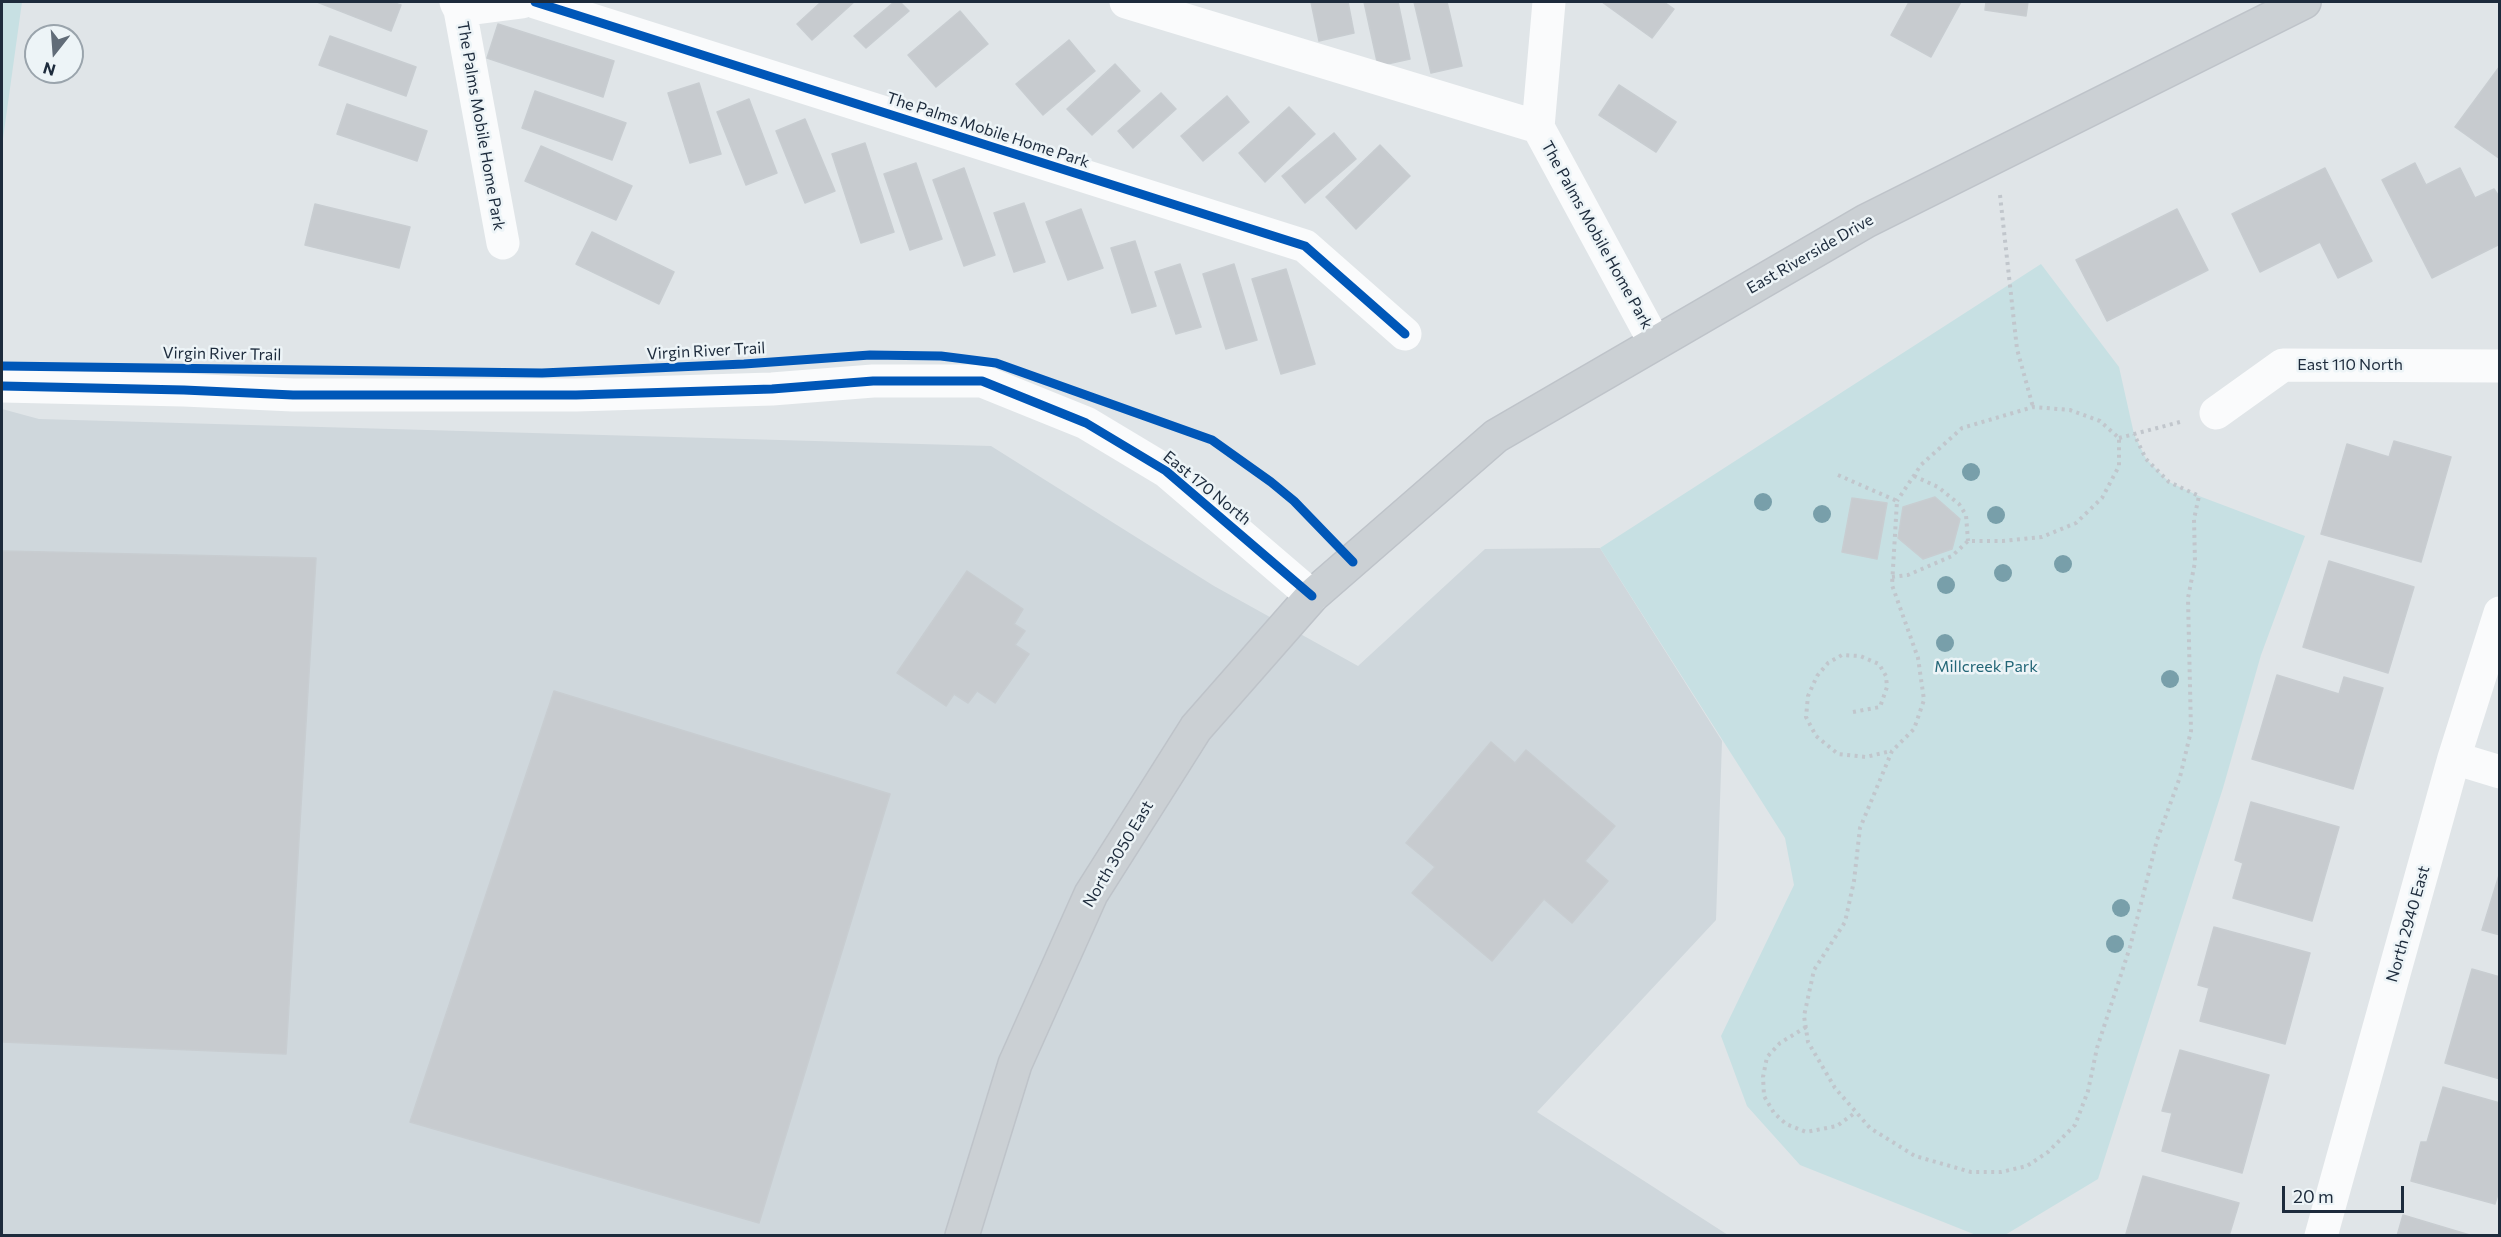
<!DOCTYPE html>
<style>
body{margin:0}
#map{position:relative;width:2501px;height:1237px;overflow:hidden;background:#e0e5e8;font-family:Commissioner,sans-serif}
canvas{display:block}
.frame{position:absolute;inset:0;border:3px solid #1d2b3c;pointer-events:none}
.north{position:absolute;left:24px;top:24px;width:60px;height:60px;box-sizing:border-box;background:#edf4f7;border:2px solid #9aa4ac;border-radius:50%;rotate:197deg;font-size:16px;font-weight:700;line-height:24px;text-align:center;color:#1d2b3c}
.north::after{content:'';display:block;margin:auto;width:21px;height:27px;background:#616c78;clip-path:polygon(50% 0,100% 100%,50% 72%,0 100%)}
.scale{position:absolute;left:2282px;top:1186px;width:122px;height:27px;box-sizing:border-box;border:3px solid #1d2b3c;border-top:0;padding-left:8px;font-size:18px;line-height:21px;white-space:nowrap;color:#1d2b3c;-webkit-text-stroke:4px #edf4f7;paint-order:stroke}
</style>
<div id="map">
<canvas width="2501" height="1237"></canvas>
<div class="frame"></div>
<div class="north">N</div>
<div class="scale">20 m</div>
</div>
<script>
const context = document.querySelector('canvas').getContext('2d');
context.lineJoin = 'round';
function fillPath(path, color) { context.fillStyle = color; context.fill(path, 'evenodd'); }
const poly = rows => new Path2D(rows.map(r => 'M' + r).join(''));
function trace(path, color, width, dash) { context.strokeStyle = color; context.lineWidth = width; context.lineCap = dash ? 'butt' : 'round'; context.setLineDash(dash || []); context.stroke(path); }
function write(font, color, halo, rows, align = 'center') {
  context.font = font + ' Commissioner,sans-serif'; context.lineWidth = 5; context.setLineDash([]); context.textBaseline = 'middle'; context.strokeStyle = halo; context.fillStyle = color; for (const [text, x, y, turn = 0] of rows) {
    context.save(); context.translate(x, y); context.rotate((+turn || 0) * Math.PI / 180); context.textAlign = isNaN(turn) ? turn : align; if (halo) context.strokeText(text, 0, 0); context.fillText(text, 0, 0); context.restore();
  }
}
fillPath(poly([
 [2,409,39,419,991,446,1214,586,1358,666,1485,549,1600,548,1722,741,1716,920,1537,1112,1728,1235,2,1235]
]), '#cfd7dc');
fillPath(poly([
 [2,2,22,2,2,146],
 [2041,264,2119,367,2134,434,2146,459,2169,482,2199,496,2305,536,2261,655,2223,788,2098,1179,2005,1235,1976,1235,1800,1165,1747,1106,1721,1036,1794,885,1785,838,1600,548]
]), '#c7e0e3');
const building = poly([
 [317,2,391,2,401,5,391,31,317,2],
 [821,2,854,2,812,40,797,24,821,2],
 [894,2,900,2,909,11,866,48,854,36,894,2],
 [1311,2,1348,2,1354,33,1319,41,1311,2],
 [1364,2,1398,2,1410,59,1378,66,1364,2],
 [1414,2,1447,2,1462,66,1431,73,1414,2],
 [1602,2,1664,2,1674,9,1652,38,1602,2],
 [1909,2,1961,2,1931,57,1891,35,1909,2],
 [1986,2,2028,2,2026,16,1985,10,1986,2],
 [960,11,988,44,936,87,908,55,960,11],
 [498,24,614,61,603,97,487,58,498,24],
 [330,36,416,67,406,96,319,65,330,36],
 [1069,40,1095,71,1043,115,1016,84,1069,40],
 [1115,64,1140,91,1092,135,1067,109,1115,64],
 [2500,66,2500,159,2455,127,2500,66],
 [699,83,721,154,690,163,668,93,699,83],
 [1619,85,1676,122,1656,152,1599,115,1619,85],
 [535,91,626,123,612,160,522,128,535,91],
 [1161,93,1176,109,1133,148,1118,131,1161,93],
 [1227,96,1249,122,1203,161,1181,136,1227,96],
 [749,99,777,173,746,185,717,112,749,99],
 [347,104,427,131,417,161,337,134,347,104],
 [1289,107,1315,134,1265,182,1239,153,1289,107],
 [805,119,835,191,805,203,776,131,805,119],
 [1334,133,1356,159,1305,203,1282,176,1334,133],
 [865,143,894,232,861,243,832,154,865,143],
 [1380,145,1410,176,1356,229,1326,197,1380,145],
 [541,146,632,186,616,220,525,181,541,146],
 [916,163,942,239,910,250,884,174,916,163],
 [2415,163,2426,185,2460,168,2475,198,2494,189,2500,198,2500,244,2432,278,2382,180,2415,163],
 [964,168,995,255,964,266,933,180,964,168],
 [2325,168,2372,261,2338,278,2320,242,2260,272,2232,214,2325,168],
 [1024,203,1045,262,1014,272,994,213,1024,203],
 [315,204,410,227,399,268,305,245,315,204],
 [1081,209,1103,268,1068,280,1046,222,1081,209],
 [2177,209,2208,270,2107,321,2076,260,2177,209],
 [592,232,674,272,659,304,576,264,592,232],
 [1135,241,1156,306,1132,313,1111,248,1135,241],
 [1180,264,1201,327,1176,334,1155,272,1180,264],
 [1234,264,1257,340,1226,349,1203,274,1234,264],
 [1286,269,1315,364,1281,374,1252,279,1286,269],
 [2394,441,2451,457,2421,562,2321,534,2347,444,2389,457,2394,441],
 [1935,497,1960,519,1952,549,1923,559,1898,538,1903,507,1935,497],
 [1852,498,1887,503,1877,559,1842,552,1852,498],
 [2,551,316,558,286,1054,2,1042,2,551],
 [2329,561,2414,587,2388,673,2303,647,2329,561],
 [967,571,1023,609,1014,624,1025,631,1015,645,1029,654,995,703,977,691,968,703,954,694,946,706,897,673,967,571],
 [2277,675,2339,694,2344,677,2383,688,2353,789,2252,759,2277,675],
 [554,691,890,794,759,1223,410,1122,554,691],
 [1491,742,1515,763,1526,750,1615,826,1585,861,1608,881,1572,923,1544,899,1492,961,1412,893,1435,867,1406,843,1491,742],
 [2251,802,2339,827,2312,921,2233,898,2243,863,2235,860,2251,802],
 [2500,872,2500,935,2482,930,2500,872],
 [2214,927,2310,953,2285,1044,2200,1021,2209,988,2198,985,2214,927],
 [2472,969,2500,977,2500,1079,2445,1063,2472,969],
 [2180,1050,2269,1075,2242,1173,2162,1151,2172,1113,2162,1111,2180,1050],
 [2443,1087,2500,1103,2500,1187,2495,1204,2411,1181,2421,1142,2427,1142,2443,1087],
 [2143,1176,2239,1203,2229,1236,2126,1234,2143,1176],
 [2403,1215,2473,1236,2397,1236,2403,1215]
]);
fillPath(building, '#c7cbcf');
trace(building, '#c8cdd1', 1.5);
const primary = poly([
 [962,1236,1015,1064,1091,894,1196,728,1312,596,1496,436,1866,221,2304,2]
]);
trace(primary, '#bec3c9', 36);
trace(poly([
 [2000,195,2017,349,2033,407],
 [2119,438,2180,422],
 [1838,475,1897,501,1892,585,1918,658,1924,700,1914,729,1892,751,1860,828,1854,881,1845,922,1814,970,1804,1016,1808,1042,1835,1088,1870,1128,1915,1156,1971,1172,2001,1172,2027,1166,2048,1152,2075,1125,2088,1091,2097,1048,2130,947,2157,840,2180,777,2191,731,2188,598,2195,562,2194,519,2199,496,2169,482,2146,459,2134,434],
 [1914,476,1938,487,1959,504,1966,515,1968,541],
 [1892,577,1908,575,1952,556,1968,541,2003,541,2042,537,2076,523,2102,498,2119,466,2119,438,2100,421,2070,410,2033,407,1962,428,1921,465,1897,501],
 [1853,712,1880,707,1887,687,1886,676,1879,664,1860,656,1842,655,1828,663,1817,676,1808,696,1806,717,1816,736,1838,754,1866,757,1891,751],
 [1806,1027,1780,1043,1767,1057,1763,1077,1764,1096,1774,1113,1786,1124,1806,1132,1837,1126,1856,1112]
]), '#c1c6cc', 4, [3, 4.5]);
trace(poly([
 [456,2,460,10,503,243],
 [535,2,1305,246,1405,334],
 [1126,2,1538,127],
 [1549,2,1538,127,1655,343],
 [460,10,522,2],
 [2,386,184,390,293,395,576,395,772,389,873,381,982,381,1086,423,1166,471,1312,596],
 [2216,413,2283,365,2500,366],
 [2454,758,2500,772],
 [2321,1236,2454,758,2500,613]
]), '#fafbfc', 33);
trace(primary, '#cbd0d4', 33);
trace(poly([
 [535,2,1305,246,1405,334],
 [2,366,542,373,744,364,870,355,941,356,996,363,1212,440,1271,482,1294,501,1353,562],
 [2,386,184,390,293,395,576,395,772,389,873,381,982,381,1086,423,1166,471,1312,596]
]), '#0057b8', 9);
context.fillStyle = '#789faa';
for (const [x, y] of [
 [1971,472],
 [1763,502],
 [1822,514],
 [1996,515],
 [2063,564],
 [2003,573],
 [1946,585],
 [1945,643],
 [2170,679],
 [2121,908],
 [2115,944]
]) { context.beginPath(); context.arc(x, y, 9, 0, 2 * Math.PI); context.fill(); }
write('16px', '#1d2b3c', '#edf4f7', [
 ["The Palms Mobile Home Park",481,126,80],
 ["The Palms Mobile Home Park",988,130,18],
 ["The Palms Mobile Home Park",1597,235,61],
 ["East Riverside Drive",1810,254,-30],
 ["Virgin River Trail",706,351,-3],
 ["Virgin River Trail",222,354,1],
 ["East 110 North",2350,365],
 ["East 170 North",1207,488,39],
 ["North 3050 East",1118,854,-59],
 ["North 2940 East",2408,924,-74]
]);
write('16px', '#236677', '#edf4f7', [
 ["Millcreek Park",1986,667]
]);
</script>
